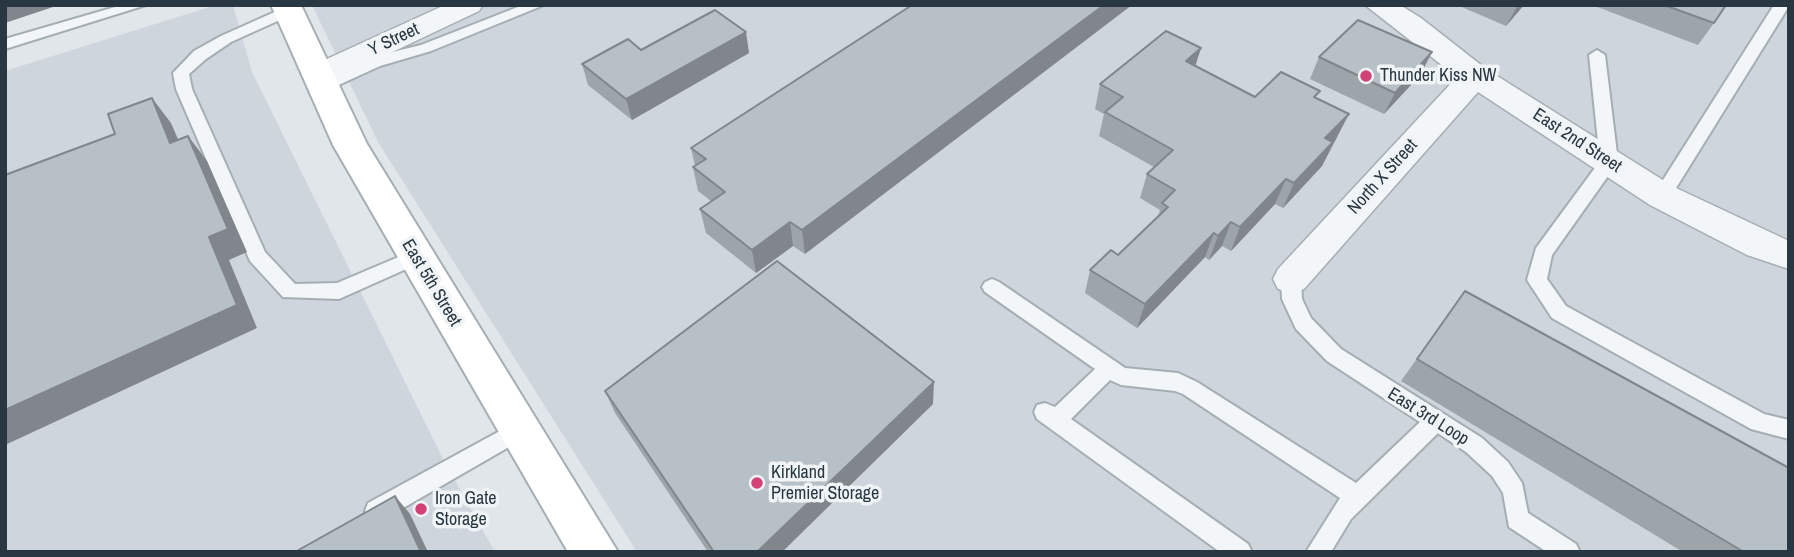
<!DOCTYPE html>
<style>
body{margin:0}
#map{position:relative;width:1794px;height:557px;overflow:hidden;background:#e0e6e9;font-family:"Archivo Narrow",sans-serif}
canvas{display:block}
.frame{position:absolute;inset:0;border:7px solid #283741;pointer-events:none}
</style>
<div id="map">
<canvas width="1794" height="557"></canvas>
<div class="frame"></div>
</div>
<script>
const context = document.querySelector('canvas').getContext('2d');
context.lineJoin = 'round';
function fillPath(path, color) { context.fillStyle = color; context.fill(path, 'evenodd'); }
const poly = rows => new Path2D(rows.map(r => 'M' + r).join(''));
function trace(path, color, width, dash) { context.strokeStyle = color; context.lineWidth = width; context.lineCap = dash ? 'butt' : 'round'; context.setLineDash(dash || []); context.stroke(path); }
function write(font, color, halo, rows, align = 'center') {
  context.font = font + ' "Archivo Narrow",sans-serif'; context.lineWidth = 7; context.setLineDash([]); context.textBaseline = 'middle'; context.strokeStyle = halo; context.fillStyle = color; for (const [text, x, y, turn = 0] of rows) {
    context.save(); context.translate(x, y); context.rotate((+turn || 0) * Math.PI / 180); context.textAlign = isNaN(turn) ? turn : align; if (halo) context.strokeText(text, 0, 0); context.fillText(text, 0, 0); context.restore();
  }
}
fillPath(poly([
 [216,5,233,5,252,72,446,465,495,552,5,552,5,71],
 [312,5,1789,5,1789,552,637,552,378,142]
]), '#ced5dc');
const lane = poly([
 [122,5,146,5,5,49,5,39,122,5],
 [523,5,544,5,431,51,380,66,330,89,324,90,316,85,368,58,421,45,523,5],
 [1774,5,1789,6,1668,201,1656,201,1653,196,1656,191,1774,5],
 [288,6,293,8,293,14,231,42,206,59,189,74,192,89,265,252,295,284,337,283,415,250,424,257,422,262,339,299,283,297,250,261,176,89,173,73,194,51,221,36,288,6],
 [1597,50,1605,55,1618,162,1552,255,1547,279,1566,306,1764,414,1789,420,1789,439,1751,429,1552,318,1527,280,1536,248,1600,161,1589,55,1597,50],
 [1291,272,1298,274,1301,279,1302,299,1311,318,1341,349,1482,438,1508,462,1522,483,1528,513,1576,544,1580,552,1547,552,1509,527,1503,493,1492,476,1466,452,1438,433,1351,519,1331,552,1306,552,1340,498,1183,394,1175,391,1121,385,1110,380,1071,419,1248,544,1252,552,1220,552,1037,419,1034,412,1037,405,1045,403,1055,407,1095,369,985,292,982,287,985,282,992,279,999,282,1125,368,1178,373,1197,382,1356,483,1420,422,1327,361,1296,329,1282,299,1281,279,1284,274,1291,272],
 [520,420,528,422,531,429,528,436,384,519,376,522,368,519,365,511,368,503,520,420]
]);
const street = poly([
 [445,5,483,5,479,11,329,82,318,85,307,82,303,75,307,68,445,5],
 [1365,5,1400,5,1421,18,1486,69,1674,187,1789,241,1789,269,1747,255,1650,205,1478,92,1304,289,1291,293,1278,289,1273,279,1278,269,1457,77,1365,5]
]);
const secondary = poly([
 [271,5,301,5,367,144,618,552,568,552,333,145,271,5]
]);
trace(lane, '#a5aeb3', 4);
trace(street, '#a5aeb3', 3);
trace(secondary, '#a5aeb3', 4);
fillPath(lane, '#f3f6f8');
fillPath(street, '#f3f6f8');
fillPath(secondary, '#fff');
fillPath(poly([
 [912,5,805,254,793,246,756,273,706,233,700,209,711,201,698,191,693,167,695,166,691,148],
 [1457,5,1524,5,1506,26],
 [1592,5,1726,5,1714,23,1698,45],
 [1201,48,1195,66,1255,97,1317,98,1337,138,1333,143,1322,166,1283,208,1275,204,1231,251,1222,246,1209,260,1205,257,1137,328,1085,293,1090,270,1118,255,1158,217,1160,210,1140,198,1147,174,1154,167,1099,136,1104,114,1095,109,1100,84],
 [641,50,749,53,632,120,588,85,582,64],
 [1319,57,1421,74,1384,114,1310,79],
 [1465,291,1789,552,1683,552,1401,381],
 [605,391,933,404,782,552,708,552,615,413]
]), '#9da5aa');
fillPath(poly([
 [5,5,59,5,5,23],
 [1104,5,1132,5,805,254,802,230],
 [1518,5,1524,5,1506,26],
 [746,32,749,53,632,120,626,99],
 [1201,48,1193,73,1186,61],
 [1432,52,1421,74,1384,114,1395,93],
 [152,98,171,123,190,167,170,143],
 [1349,114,1322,166,1283,208,1294,183,1325,138],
 [188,136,207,161,247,252,229,260,257,328,5,445,5,410,209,237],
 [1286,179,1275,204,1231,251,1240,227],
 [790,222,793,246,756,273,752,250],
 [1231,222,1222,246,1209,260,1218,236],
 [1214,233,1205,257,1137,328,1145,304],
 [934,382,933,404,782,552,757,552],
 [395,496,410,514,428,552,421,552]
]), '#80868b');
const building = poly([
 [912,5,1104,5,802,230,790,222,752,250,700,209,725,192,693,167,706,159,691,148,912,5],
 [1664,5,1726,5,1714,23,1664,5],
 [715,10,746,32,626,99,582,64,628,39,641,50,715,10],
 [1358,20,1432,52,1395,93,1319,57,1358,20],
 [1166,31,1201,48,1186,61,1255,97,1281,72,1320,91,1314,97,1349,114,1325,138,1333,142,1294,183,1286,179,1240,227,1231,222,1218,236,1214,233,1145,304,1090,270,1111,250,1118,255,1168,207,1162,203,1175,190,1147,174,1173,150,1105,112,1123,97,1100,84,1166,31],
 [152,98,170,143,188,136,228,229,209,237,237,305,5,410,5,175,115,134,108,114,152,98],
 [777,261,934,382,757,552,714,552,605,391,777,261],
 [1465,291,1789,468,1789,552,1744,552,1417,359,1465,291],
 [395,496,421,552,295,552,395,496]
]);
fillPath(building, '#b7c0c6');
trace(building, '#80868b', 2);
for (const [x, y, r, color] of [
 [1366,76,7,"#d24276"],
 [757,483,7,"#d24276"],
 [421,509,7,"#d24276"]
]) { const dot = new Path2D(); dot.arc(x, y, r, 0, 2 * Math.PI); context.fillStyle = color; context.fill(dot); trace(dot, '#f0f4f7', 2.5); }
write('18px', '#283741', '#f0f4f7', [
 ["Y Street",394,40,-25],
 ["East 2nd Street",1577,141,33],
 ["North X Street",1383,177,-48],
 ["East 5th Street",431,283,59],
 ["East 3rd Loop",1428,417,32]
]);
write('18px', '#283741', '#f0f4f7', [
 ["Thunder Kiss NW",1380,76],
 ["Kirkland",771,473],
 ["Premier Storage",771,494],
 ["Iron Gate",435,499],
 ["Storage",435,520]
], 'left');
</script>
